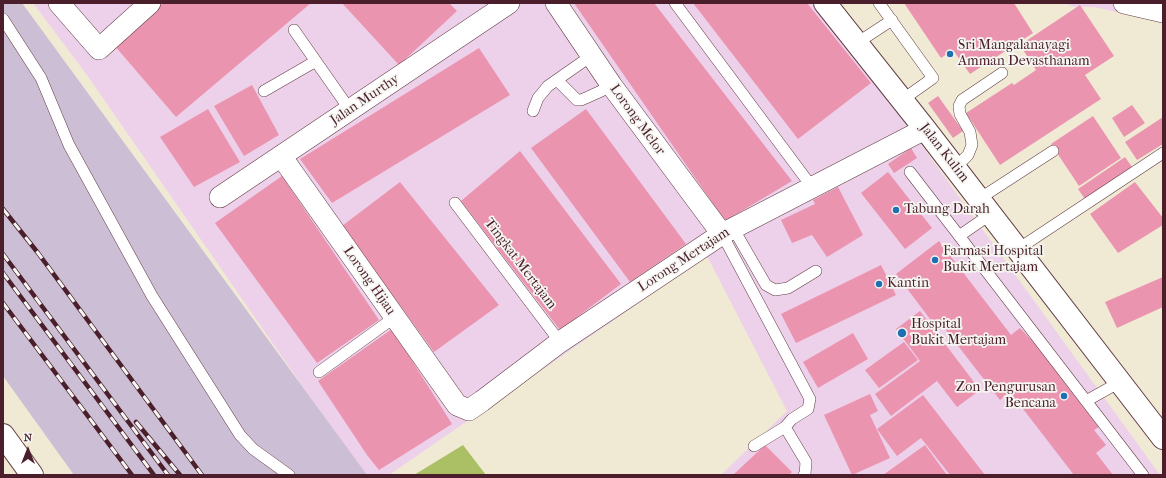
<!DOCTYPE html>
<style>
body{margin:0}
#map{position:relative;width:1166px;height:478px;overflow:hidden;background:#f0ead5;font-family:"IM FELL French Canon",serif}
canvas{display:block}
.frame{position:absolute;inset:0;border:4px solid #4a1f2b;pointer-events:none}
.north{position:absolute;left:8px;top:430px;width:40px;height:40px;-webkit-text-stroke:3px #f6f6f2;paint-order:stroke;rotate:0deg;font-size:11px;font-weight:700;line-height:16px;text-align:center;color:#4a1f2b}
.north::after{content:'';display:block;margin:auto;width:14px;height:18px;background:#4a1f2b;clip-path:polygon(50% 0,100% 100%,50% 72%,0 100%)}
</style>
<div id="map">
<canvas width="1166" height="478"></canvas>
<div class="frame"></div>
<div class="north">N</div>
</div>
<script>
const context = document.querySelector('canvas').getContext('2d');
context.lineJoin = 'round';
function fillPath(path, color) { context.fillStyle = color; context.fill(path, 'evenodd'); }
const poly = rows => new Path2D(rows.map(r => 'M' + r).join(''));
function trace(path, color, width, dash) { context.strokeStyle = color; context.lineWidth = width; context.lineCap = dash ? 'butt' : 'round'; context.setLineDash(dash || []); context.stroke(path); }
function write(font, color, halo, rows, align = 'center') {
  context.font = font + ' "IM FELL French Canon",serif'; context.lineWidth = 3.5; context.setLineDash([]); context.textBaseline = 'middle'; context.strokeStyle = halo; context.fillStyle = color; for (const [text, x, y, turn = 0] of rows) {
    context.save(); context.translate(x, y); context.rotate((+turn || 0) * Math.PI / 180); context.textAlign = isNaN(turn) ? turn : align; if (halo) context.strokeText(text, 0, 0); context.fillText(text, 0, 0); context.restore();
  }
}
fillPath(poly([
 [33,3,812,3,920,143,1160,475,721,475,787,411,707,256,389,475,364,475,87,75],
 [1063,3,1163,3,1163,22,1094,7,1076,7]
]), '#edd0e9');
fillPath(poly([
 [3,3,22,3,367,475,74,475,3,376]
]), '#ccbed4');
fillPath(poly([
 [463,445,486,475,414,475]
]), '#abc064');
fillPath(poly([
 [163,3,311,3,176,117,114,45],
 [342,3,449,3,457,11,399,65],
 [574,3,654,3,792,181,725,221],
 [693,3,807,3,871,83,798,139],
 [904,3,1014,3,1033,33,970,74,953,50,941,58],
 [1080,5,1114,56,1085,75,1101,99,1000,165,966,113,1012,83,1014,85,1036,70,1020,45],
 [479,48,510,95,332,203,300,159],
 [252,85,279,135,244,156,214,106],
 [938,96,963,131,953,138,928,103],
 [1132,105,1145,123,1124,137,1112,118],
 [208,109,240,162,194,187,160,137],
 [586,109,686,244,630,282,531,148],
 [1093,116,1121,158,1079,186,1051,144],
 [1163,117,1163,144,1137,160,1125,142],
 [911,148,917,158,894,173,888,164],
 [520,151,621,284,560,330,461,201],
 [1125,157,1134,170,1087,202,1078,189],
 [888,172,932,228,905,249,861,193],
 [282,176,379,320,317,363,215,223],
 [400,182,499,305,434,352,342,226],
 [1135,182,1163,218,1163,225,1118,253,1090,214],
 [838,187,863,235,827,257,812,235,792,243,781,220,815,204,813,200],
 [939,241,1011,335,1020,328,1039,348,1099,427,1094,430,1106,445,1096,453,1113,475,1074,475,1010,392,1000,400,938,320,933,323,896,274],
 [881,265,896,295,796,343,781,314],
 [1163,277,1163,307,1117,328,1105,302],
 [920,311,980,390,957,407,937,381,891,416,875,394,920,361,896,329],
 [392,329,452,424,379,470,367,455,318,381],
 [853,333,868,359,818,388,803,362],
 [904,342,918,360,879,388,865,370],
 [870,394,878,411,870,415,890,458,852,475,824,415],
 [923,395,985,475,950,475,921,438,897,456,877,429],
 [765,445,792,472,789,475,733,475],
 [925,445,947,475,883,475]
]), '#eb94b0');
const lane = poly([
 [675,3,812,187],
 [879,3,933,78,902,100],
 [3,19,41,78,69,145,152,296,240,435,253,449,289,475],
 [294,30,350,110],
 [857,43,892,20],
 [557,80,577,100,581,100,588,97,612,86],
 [264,91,316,61],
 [533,111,538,98,548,86,591,56],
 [955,168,968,155,972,145,970,132,960,114,959,106,962,100,1002,73],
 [910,172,1143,475],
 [979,199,1053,151],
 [455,203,560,342],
 [733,228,766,285,775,290,788,288,816,271],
 [722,234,810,399,808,409,792,419,785,427,806,462,805,474,804,475],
 [959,236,991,214],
 [1018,249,1163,153],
 [319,372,395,317],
 [1086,401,1120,382],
 [754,446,785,427]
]);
const street = poly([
 [59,3,99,49,150,3],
 [556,3,612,86,722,234],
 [1124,3,1163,12],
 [281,156,457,405,469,410,482,401,560,342,722,234,925,129],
 [220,197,509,3]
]);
const secondary = poly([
 [3,435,32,475]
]);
const primary = poly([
 [825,3,925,129,1163,438]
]);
trace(lane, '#633d44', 12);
trace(street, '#633d44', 22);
trace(secondary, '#633d44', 24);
trace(primary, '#633d44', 24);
trace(lane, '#fff', 11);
trace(street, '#fff', 21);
trace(secondary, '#fff', 22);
trace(primary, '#fff', 22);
const rail = poly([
 [3,209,38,253,202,475],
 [3,254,168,475],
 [3,273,154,475],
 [3,303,132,475],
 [136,422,180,475]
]);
trace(rail, '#4a1f2b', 4.5);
trace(rail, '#f6f6f2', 3, [9]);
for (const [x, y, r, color] of [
 [950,54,4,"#1f6fb2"],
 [896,210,4,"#1f6fb2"],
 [935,260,4,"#1f6fb2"],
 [879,284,4,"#1f6fb2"],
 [902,333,5,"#1f6fb2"],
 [1064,396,4,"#1f6fb2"]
]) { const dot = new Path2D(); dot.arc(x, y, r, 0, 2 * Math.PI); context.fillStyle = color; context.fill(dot); trace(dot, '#f6f6f2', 1.5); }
write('14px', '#4a1f2b', '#f6f6f2', [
 ["Sri Mangalanayagi",958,46],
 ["Amman Devasthanam",958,62],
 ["Tabung Darah",904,210],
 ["Farmasi Hospital",943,252],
 ["Bukit Mertajam",943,268],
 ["Kantin",887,284],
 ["Hospital",911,325],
 ["Bukit Mertajam",911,341],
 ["Zon Pengurusan",1056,388,"right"],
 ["Bencana",1056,404,"right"]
], 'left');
write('14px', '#4a1f2b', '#f6f6f2', [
 ["Jalan Murthy",365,100,-34],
 ["Lorong Melor",637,120,54],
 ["Jalan Kulim",944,153,52],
 ["Lorong Mertajam",684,260,-33],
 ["Tingkat Mertajam",520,264,53],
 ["Lorong Hijau",369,281,55]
]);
</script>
